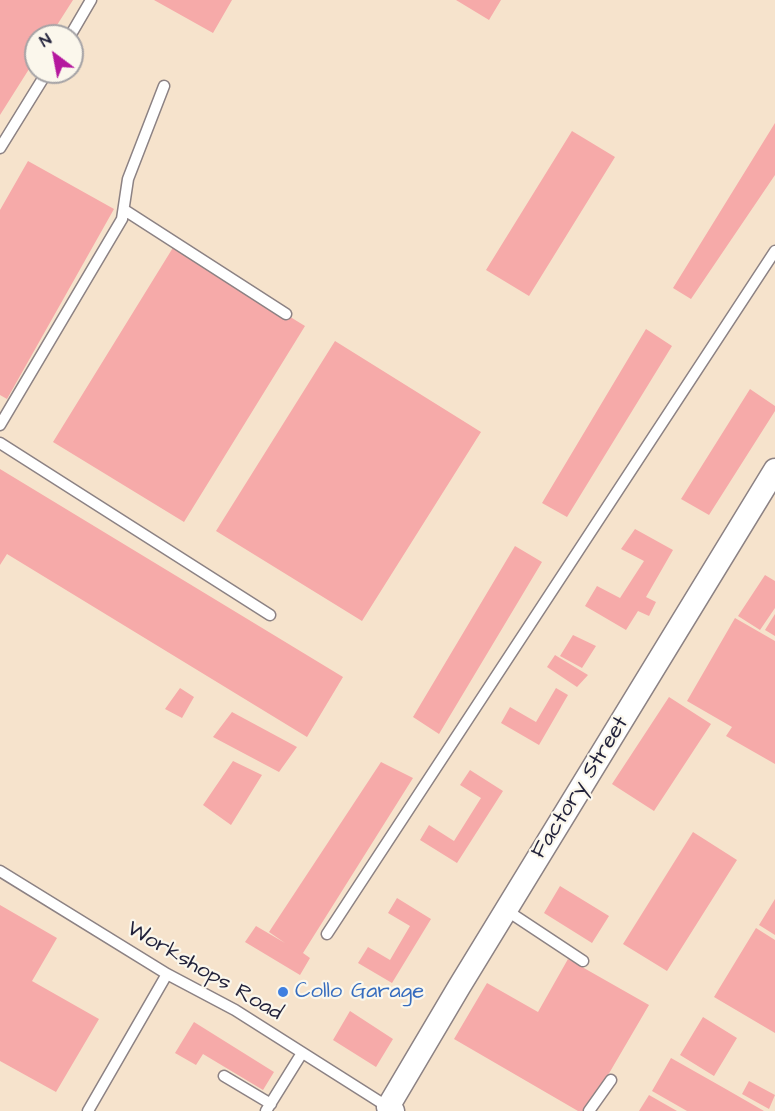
<!DOCTYPE html>
<style>
body{margin:0}
#map{position:relative;width:775px;height:1111px;overflow:hidden;background:#f6e3cc;font-family:"Architects Daughter",sans-serif}
canvas{display:block}
.north{position:absolute;left:24px;top:24px;width:60px;height:60px;box-sizing:border-box;background:#fbf7ec;border:2px solid #a4a2a5;border-radius:50%;rotate:328deg;font-size:16px;font-weight:700;line-height:24px;text-align:center;color:#22223b}
.north::after{content:'';display:block;margin:auto;width:21px;height:27px;background:#b5179e;clip-path:polygon(50% 0,100% 100%,50% 72%,0 100%)}
</style>
<div id="map">
<canvas width="775" height="1111"></canvas>
<div class="north">N</div>
</div>
<script>
const context = document.querySelector('canvas').getContext('2d');
context.lineJoin = 'round';
function fillPath(path, color) { context.fillStyle = color; context.fill(path, 'evenodd'); }
const poly = rows => new Path2D(rows.map(r => 'M' + r).join(''));
function trace(path, color, width, dash) { context.strokeStyle = color; context.lineWidth = width; context.lineCap = dash ? 'butt' : 'round'; context.setLineDash(dash || []); context.stroke(path); }
function write(font, color, halo, rows, align = 'center') {
  context.font = font + ' "Architects Daughter",sans-serif'; context.lineWidth = 4.5; context.setLineDash([]); context.textBaseline = 'middle'; context.strokeStyle = halo; context.fillStyle = color; for (const [text, x, y, turn = 0] of rows) {
    context.save(); context.translate(x, y); context.rotate((+turn || 0) * Math.PI / 180); context.textAlign = isNaN(turn) ? turn : align; if (halo) context.strokeText(text, 0, 0); context.fillText(text, 0, 0); context.restore();
  }
}
fillPath(poly([
 [0,0,73,0,50,36,36,36,36,58,0,115],
 [154,0,232,0,213,33],
 [456,0,501,0,489,20],
 [775,123,775,175,691,299,673,288],
 [572,131,615,157,529,296,486,270],
 [28,161,114,209,7,399,0,395,0,210],
 [174,246,305,326,184,522,53,442],
 [646,329,672,346,567,517,542,503],
 [335,341,481,432,362,621,216,531],
 [750,389,775,406,775,411,709,515,681,499],
 [0,469,343,677,307,737,7,554,0,565],
 [635,529,673,550,646,597,656,602,649,616,638,611,626,630,585,606,597,586,620,598,644,561,621,549],
 [515,546,542,562,439,734,413,717],
 [765,575,775,581,775,608,760,630,738,616],
 [775,614,775,636,765,630],
 [735,618,775,641,775,764,726,736,732,727,687,701],
 [573,635,596,646,582,668,560,656],
 [555,655,588,675,577,687,547,667],
 [180,688,194,697,182,718,165,709],
 [556,688,568,695,539,745,501,723,510,707,536,722],
 [669,697,711,724,654,811,612,784],
 [232,712,297,747,279,772,213,737],
 [233,761,262,775,231,825,203,805],
 [381,762,413,778,303,953,310,958,300,975,245,942,256,926,285,943,269,932],
 [470,770,503,791,457,863,420,840,429,825,454,841,481,798,460,785],
 [693,832,737,860,667,971,623,944],
 [560,886,609,916,592,943,544,913],
 [397,898,431,919,392,983,358,963,368,947,390,960,410,926,388,913],
 [775,899,775,935,759,925],
 [0,905,57,938,32,981,99,1019,56,1092,0,1061],
 [756,928,775,940,775,1033,714,997],
 [568,959,649,1005,587,1111,578,1111,454,1039,487,983,538,1012],
 [350,1011,393,1039,376,1067,333,1040],
 [703,1017,737,1038,714,1076,680,1055],
 [194,1022,274,1072,263,1090,203,1054,196,1065,175,1053],
 [671,1058,724,1088,764,1111,687,1111,652,1091],
 [749,1081,775,1095,769,1109,742,1094],
 [649,1095,677,1111,639,1111]
]), '#f6aaa9');
const lane = poly([
 [70,36,91,0],
 [0,148,47,72],
 [126,211,286,314],
 [0,425,122,219,128,179,164,86],
 [0,443,270,615],
 [0,871,167,974,235,1010,388,1107],
 [506,910,583,961],
 [327,934,775,251],
 [224,1076,271,1104],
 [88,1111,167,974],
 [266,1111,302,1053],
 [589,1111,611,1080]
]);
const street = poly([
 [393,1111,388,1107,459,987,775,470]
]);
trace(lane, '#8c8284', 13);
trace(street, '#8c8284', 25);
trace(lane, '#fff', 10);
trace(street, '#fff', 22);
for (const [x, y, r, color] of [
 [283,992,6,"#3f7fe0"]
]) { const dot = new Path2D(); dot.arc(x, y, r, 0, 2 * Math.PI); context.fillStyle = color; context.fill(dot); trace(dot, '#fbf7ec', 2); }
write('22px', '#22223b', '#fbf7ec', [
 ["Factory Street",581,788,-58],
 ["Workshops Road",204,972,30]
]);
write('22px', '#366cbe', '#fbf7ec', [
 ["Collo Garage",295,992]
], 'left');
</script>
